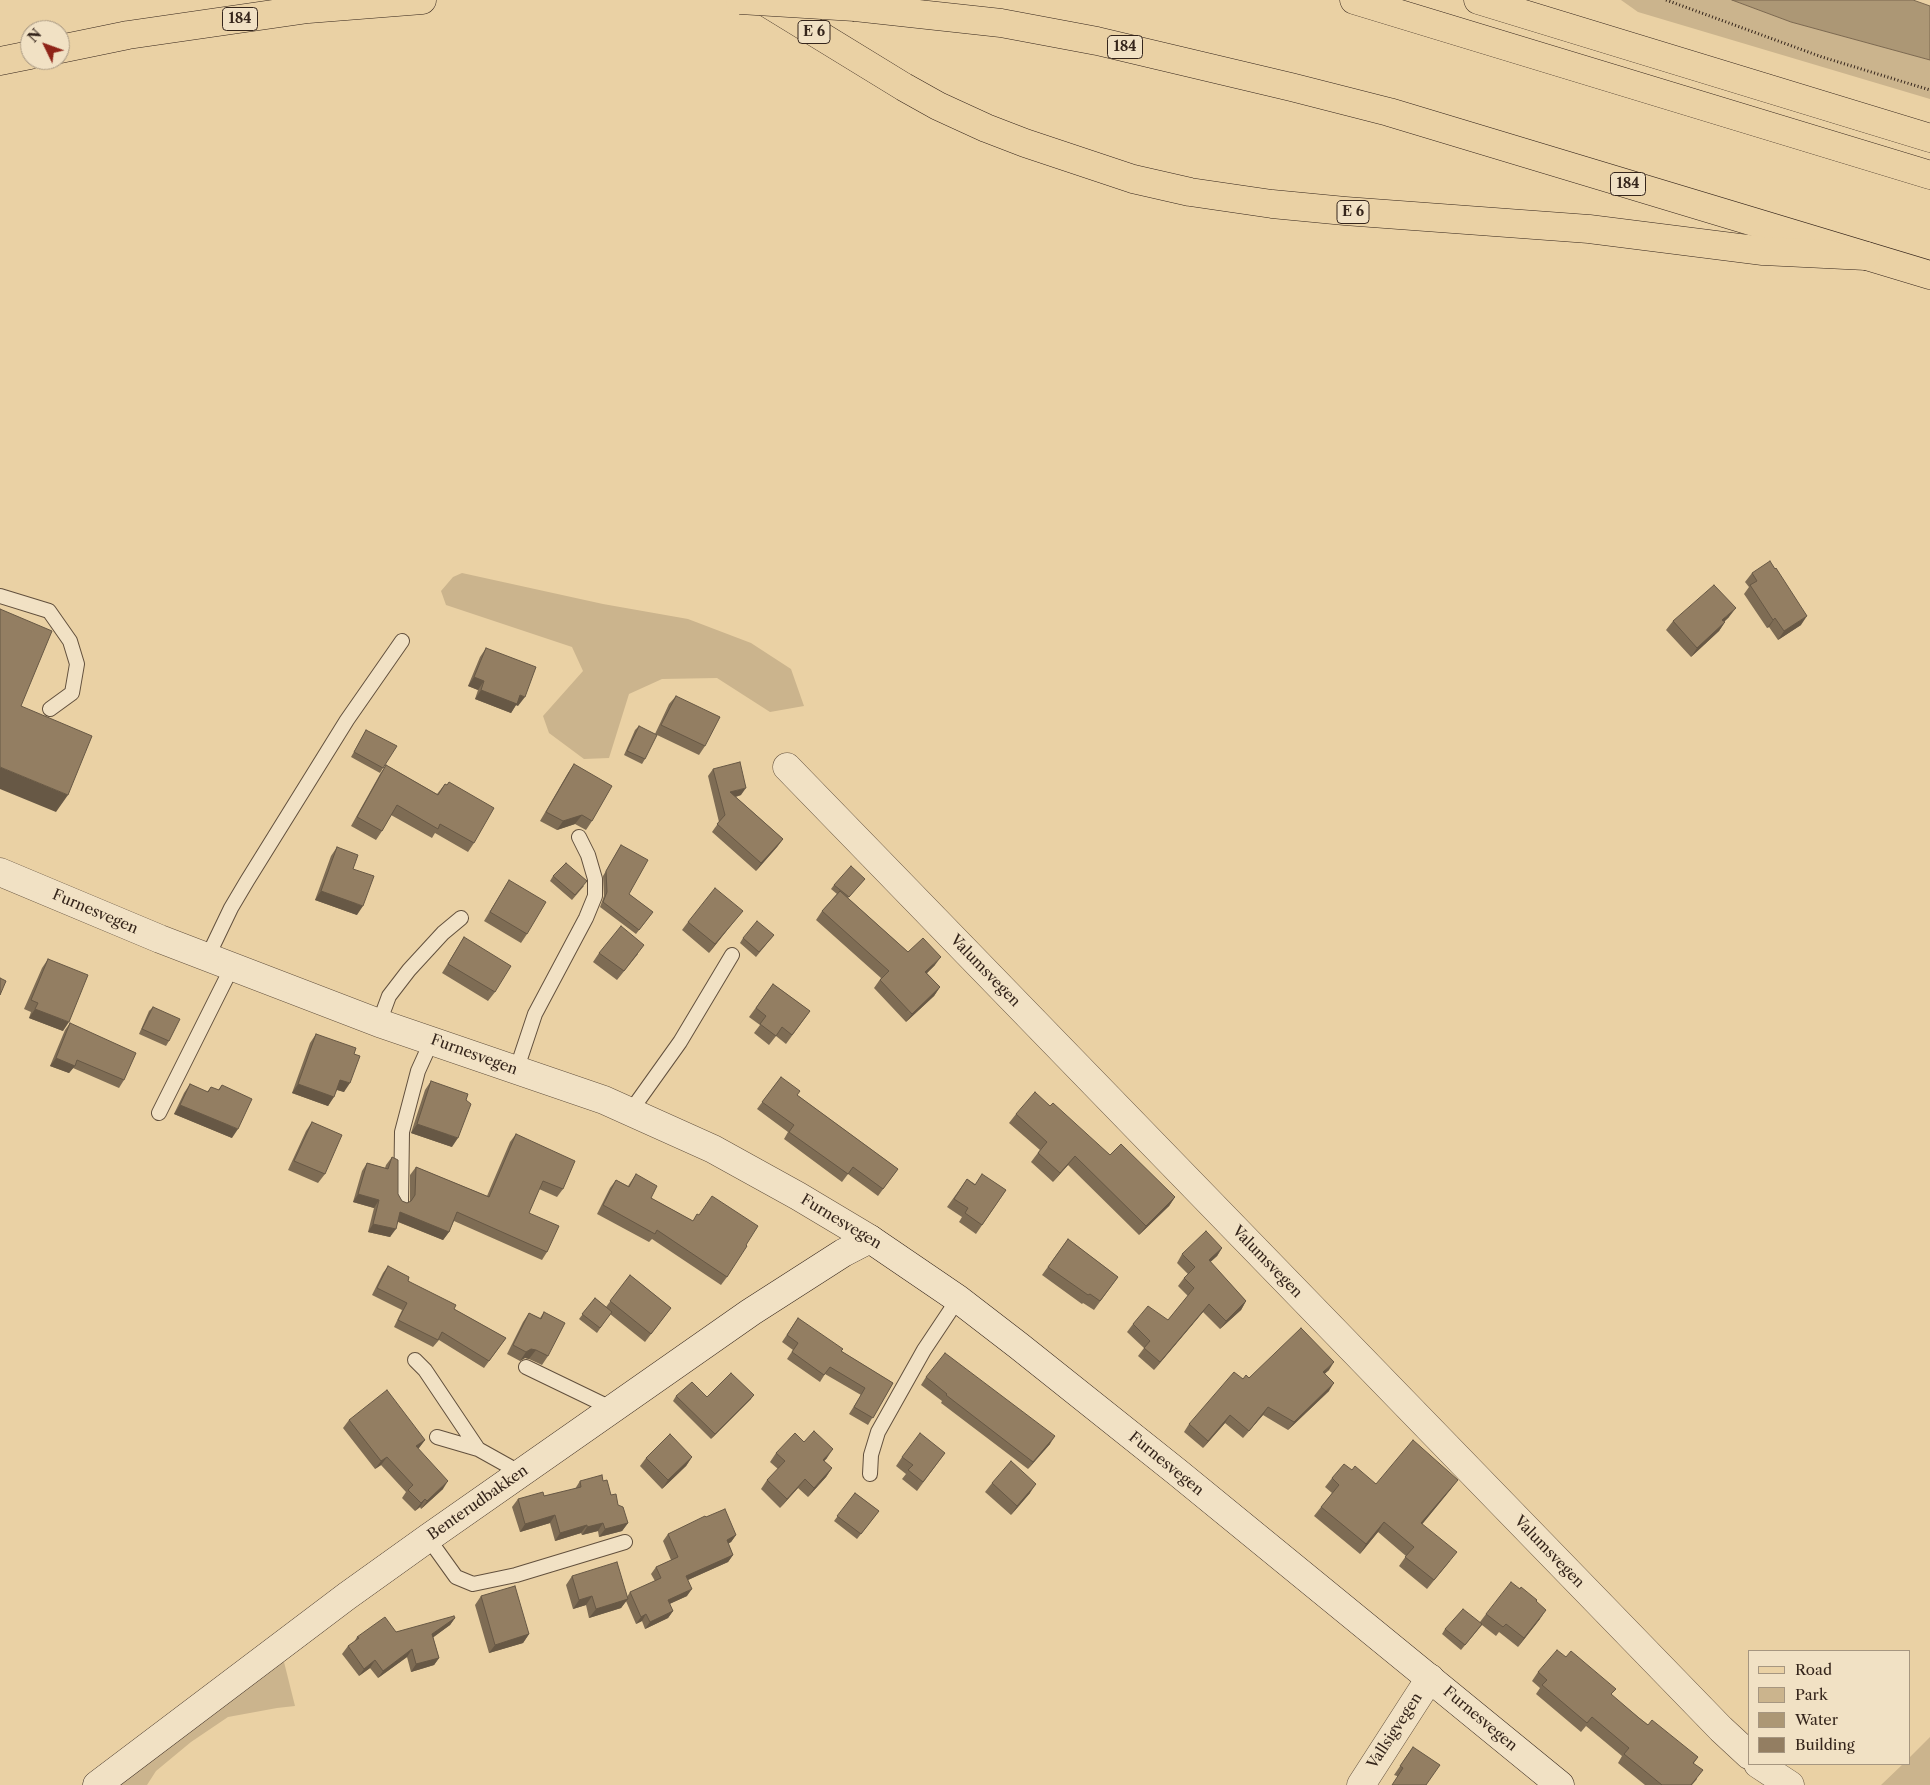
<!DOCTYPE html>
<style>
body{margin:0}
#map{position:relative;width:1930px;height:1785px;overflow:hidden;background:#ead1a4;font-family:"Libre Caslon Text",serif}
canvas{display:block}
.legend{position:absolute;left:1748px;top:1650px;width:162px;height:115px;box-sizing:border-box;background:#f1e1c4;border:1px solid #a69680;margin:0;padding:6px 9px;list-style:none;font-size:15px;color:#35251b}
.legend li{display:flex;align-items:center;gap:10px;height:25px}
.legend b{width:25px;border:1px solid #a69680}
.north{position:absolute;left:20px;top:20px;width:50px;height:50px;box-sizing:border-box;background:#f1e1c4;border:1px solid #a69680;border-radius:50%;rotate:312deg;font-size:14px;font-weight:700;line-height:20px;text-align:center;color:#35251b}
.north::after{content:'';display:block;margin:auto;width:18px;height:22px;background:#8f2418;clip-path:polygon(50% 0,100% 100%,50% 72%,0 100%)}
</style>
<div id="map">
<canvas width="1930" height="1785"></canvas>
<ul class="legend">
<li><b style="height:6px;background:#ead1a4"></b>Road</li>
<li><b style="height:14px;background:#cbb48d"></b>Park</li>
<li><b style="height:14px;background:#ac9775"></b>Water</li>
<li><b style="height:14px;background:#937e62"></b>Building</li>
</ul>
<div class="north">N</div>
</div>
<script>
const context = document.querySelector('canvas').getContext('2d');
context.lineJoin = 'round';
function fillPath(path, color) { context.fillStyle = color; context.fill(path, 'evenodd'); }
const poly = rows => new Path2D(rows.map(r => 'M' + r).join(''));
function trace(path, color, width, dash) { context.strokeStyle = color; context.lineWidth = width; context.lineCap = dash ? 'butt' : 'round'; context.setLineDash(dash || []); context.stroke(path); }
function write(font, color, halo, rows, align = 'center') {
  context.font = font + ' "Libre Caslon Text",serif'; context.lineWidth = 4; context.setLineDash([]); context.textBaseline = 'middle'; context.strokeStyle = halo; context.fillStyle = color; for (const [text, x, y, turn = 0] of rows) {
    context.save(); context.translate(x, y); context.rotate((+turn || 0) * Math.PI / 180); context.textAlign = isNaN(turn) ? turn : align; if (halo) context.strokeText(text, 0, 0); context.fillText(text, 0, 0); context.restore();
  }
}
fillPath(poly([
 [1621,0,1732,0,1791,22,1930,60,1930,99,1638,12],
 [462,573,603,604,688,619,751,643,791,669,804,706,770,712,717,678,662,679,629,694,609,758,584,759,549,733,543,716,583,671,572,647,446,605,441,591,453,577],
 [283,1658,295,1706,277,1708,228,1717,191,1742,156,1771,147,1785,113,1785],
 [1930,1737,1930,1785,1881,1785,1903,1764,1909,1764,1909,1758]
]), '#cbb48d');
const water = poly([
 [1732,0,1913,0,1930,6,1930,60,1791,22,1732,0]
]);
fillPath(water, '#ac9775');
trace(water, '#7c6951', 1);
const lane = poly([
 [0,596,49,611,70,641,77,664,72,693,50,709],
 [207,958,231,908,247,881,347,720,402,641],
 [379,1023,389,996,409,970,443,933,461,918],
 [516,1071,535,1014,586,918,595,896,595,879,588,855,579,837],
 [630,1112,680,1042,732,955],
 [159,1113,232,967],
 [401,1202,402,1132,418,1071,432,1040],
 [415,1360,425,1370,478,1449,521,1473],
 [526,1367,613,1409],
 [437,1437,478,1449],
 [870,1474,871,1455,878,1432,924,1350,958,1299],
 [428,1538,456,1577,473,1584,516,1575,625,1542]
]);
const street = poly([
 [787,767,1721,1729,1749,1755],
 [0,872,160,939,379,1023,604,1100,713,1149,798,1196,870,1239],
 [1758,1764,1790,1785],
 [1361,1785,1430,1678]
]);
const secondary = poly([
 [97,1785,347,1596,428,1538,751,1312,843,1253,870,1239,958,1299,1019,1346,1177,1472,1560,1785]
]);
const primary = poly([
 [855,7,1001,23,1097,41,1291,87,1389,112,1930,275],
 [60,49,128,35,308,9,422,0],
 [0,61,30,55]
]);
const highway = poly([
 [762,0,904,87,938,106,986,128,1025,143,1133,179,1190,192,1272,204,1345,211,1589,229,1763,251,1866,256],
 [1354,0,1930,175],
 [1478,0,1930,138]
]);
trace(lane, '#62503d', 16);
trace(street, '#62503d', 29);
trace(secondary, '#35251b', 29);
trace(primary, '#35251b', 29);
trace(highway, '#35251b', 29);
trace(poly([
 [1666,0,1822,57,1930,90]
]), '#35251b', 3, [1, 2.5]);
trace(lane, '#f1e1c4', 14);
trace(street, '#f1e1c4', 28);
trace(secondary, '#f1e1c4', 28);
trace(primary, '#ead1a4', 28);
trace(highway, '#ead1a4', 28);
const primaryBridge = poly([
 [740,0,855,7]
]);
trace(primaryBridge, '#35251b', 29, []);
trace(primaryBridge, '#ead1a4', 28);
fillPath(poly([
 [1752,573,1801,625,1778,640,1769,627,1767,628,1744,594,1749,587,1745,582],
 [1729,617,1724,622,1725,622,1719,631,1691,657,1666,630,1673,621],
 [486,648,518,706,516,705,511,713,475,699,478,690,468,686,480,657],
 [676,696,705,746,699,755,655,734,669,704],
 [639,726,645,759,642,764,624,755,635,730],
 [366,730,383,768,380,773,351,757],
 [574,764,592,821,586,830,575,824,557,830,540,821,568,773],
 [386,765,437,794,445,784,474,843,468,852,435,833,432,838,391,815,382,831,376,840,351,826,380,774],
 [713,769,741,795,736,797,783,839,777,847,756,871,712,832,719,822,708,776],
 [621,845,629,894,653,912,636,934,600,907,604,896,603,876],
 [337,847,353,869,357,915,315,900,331,856],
 [553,876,584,886,572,900,550,881],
 [865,879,848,898,908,952,935,965,927,973,940,987,934,996,906,1022,874,988,881,978,816,920,822,911,837,894,831,889,834,885],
 [509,880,527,934,521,943,484,921],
 [743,911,736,919,709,953,682,930,688,922],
 [774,935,756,957,740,943,743,938],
 [464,937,495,992,488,1001,442,973],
 [599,953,638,954,617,980,593,962],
 [48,959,63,1031,29,1018,31,1012,24,1009,42,968],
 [773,984,810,1011,786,1044,776,1036,769,1045,754,1033,760,1025,749,1017],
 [153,1007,169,1041,166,1046,139,1034,149,1011],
 [70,1023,124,1080,119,1088,73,1068,69,1073,50,1066,65,1030],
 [316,1034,354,1054,344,1092,337,1090,328,1106,292,1093,310,1043],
 [781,1077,797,1095,898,1169,878,1196,848,1174,842,1182,784,1139,788,1132,757,1109],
 [431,1081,452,1147,411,1133,425,1090],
 [190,1084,207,1092,211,1087,218,1090,222,1085,232,1138,174,1114,184,1093],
 [1050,1106,1110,1155,1175,1197,1169,1206,1139,1235,1068,1165,1053,1182,1031,1162,1040,1150,1009,1123,1016,1114],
 [312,1122,325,1174,318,1183,288,1170,306,1131],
 [516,1134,563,1189,557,1197,539,1189,529,1213,547,1252,542,1260,454,1221,449,1232,443,1240,398,1222,390,1237,368,1232,374,1208,353,1202,362,1171,367,1163,385,1168,386,1165,392,1157,398,1194,402,1201,407,1203,410,1202,410,1175,416,1167,487,1196,510,1142],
 [636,1174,651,1198,693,1221,746,1245,727,1277,721,1285,652,1239,649,1242,597,1214,610,1188,616,1180,628,1186],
 [967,1179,975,1184,1006,1190,976,1234,959,1222,962,1217,947,1207],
 [1068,1239,1118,1277,1094,1310,1083,1303,1082,1304,1042,1275],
 [1222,1248,1217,1256,1210,1262,1246,1301,1241,1310,1220,1329,1203,1312,1154,1370,1138,1356,1144,1348,1127,1332,1133,1324,1168,1320,1188,1296,1178,1286,1184,1278,1188,1274,1177,1263,1182,1254],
 [388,1266,408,1281,454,1309,506,1338,484,1368,439,1340,433,1347,394,1327,402,1310,372,1295,383,1273],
 [630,1275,671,1308,645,1342,610,1314,597,1333,579,1319,595,1298,606,1307],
 [544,1312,548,1356,542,1365,529,1359,525,1358,520,1361,507,1354,523,1322,529,1313,540,1318],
 [798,1318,841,1351,893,1383,868,1425,849,1414,861,1395,825,1374,820,1382,787,1359,793,1350,782,1342],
 [1329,1370,1325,1373,1329,1391,1288,1430,1263,1415,1243,1438,1225,1423,1203,1448,1184,1432,1189,1424,1243,1379,1249,1378],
 [926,1377,1050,1444,1028,1469,941,1403,942,1401,921,1385],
 [676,1396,707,1397,751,1399,711,1439,673,1401],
 [349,1420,425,1440,418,1449,443,1489,421,1509,420,1507,415,1511,402,1498,406,1492,381,1465,375,1469,343,1428],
 [804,1442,827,1458,824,1461,832,1468,826,1477,808,1497,798,1488,780,1508,761,1489,767,1480,778,1469,770,1462,776,1453],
 [945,1453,917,1491,902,1479,906,1474,896,1466,902,1457],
 [692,1457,686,1466,662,1489,640,1466,646,1458],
 [1352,1470,1376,1484,1451,1489,1422,1524,1450,1561,1427,1589,1399,1566,1406,1556,1378,1532,1360,1554,1314,1516,1321,1507,1332,1493,1325,1487,1332,1478],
 [580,1481,603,1481,611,1495,618,1505,628,1523,622,1531,599,1537,598,1531,582,1535,581,1533,555,1541,550,1523,520,1532,512,1507,518,1499,544,1496,575,1489],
 [992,1483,1030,1493,1011,1515,985,1492],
 [855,1493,879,1511,857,1539,834,1521],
 [706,1517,736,1535,731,1542,728,1544,733,1555,728,1562,688,1580,687,1596,669,1604,673,1611,668,1618,645,1629,642,1621,636,1624,626,1601,621,1608,589,1618,586,1605,573,1609,566,1585,572,1576,627,1597,630,1592,655,1581,651,1574,656,1567,671,1560,663,1541,668,1534],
 [481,1596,529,1634,523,1643,489,1653,475,1605],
 [1536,1602,1540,1619,1518,1647,1499,1632,1496,1636,1482,1625,1461,1650,1442,1634,1445,1629,1480,1622,1486,1614],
 [455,1618,450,1625,433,1637,439,1658,434,1665,411,1672,407,1657,378,1678,370,1668,359,1676,342,1654,348,1646,354,1642,357,1637,396,1632],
 [1538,1672,1611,1695,1648,1725,1698,1757,1694,1763,1697,1779,1692,1785,1645,1785,1618,1763,1622,1756,1586,1726,1581,1732,1536,1694,1540,1688,1532,1681],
 [1413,1747,1426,1785,1397,1776,1394,1775]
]), '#7e6c54');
fillPath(poly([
 [1736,608,1729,617,1716,629,1722,620],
 [1807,616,1801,625,1778,640,1784,631],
 [1775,618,1769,627,1767,628,1773,620],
 [1725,622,1719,631,1691,657,1697,648],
 [474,677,484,681,478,690,468,686],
 [481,690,520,695,525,697,518,706,516,705,511,713,475,699],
 [0,767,68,795,56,812,0,789],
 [746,788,741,795,725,799,730,792],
 [582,815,575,824,557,830,563,821],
 [783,839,777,847,756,871,761,863],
 [321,891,363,906,357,915,315,900],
 [743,911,736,919,709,953,715,944],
 [941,957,935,965,920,980,925,972],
 [940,987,934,996,906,1022,912,1014],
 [35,1009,69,1022,63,1031,29,1018],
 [56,1058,75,1066,69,1073,50,1066],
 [340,1080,350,1083,344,1092,334,1089],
 [298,1084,334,1097,328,1106,292,1093],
 [180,1105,238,1129,232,1138,174,1114],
 [417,1124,458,1138,452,1147,411,1133],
 [1075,1156,1068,1165,1053,1182,1060,1173],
 [358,1194,379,1200,374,1208,353,1202],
 [1175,1197,1169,1206,1139,1235,1146,1226],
 [400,1212,449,1232,443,1240,394,1220],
 [373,1224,396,1229,390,1237,368,1232],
 [1222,1248,1217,1256,1203,1269,1209,1260],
 [1246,1301,1241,1310,1220,1329,1226,1321],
 [1209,1304,1203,1312,1154,1370,1160,1362],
 [531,1349,536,1350,529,1359,525,1358,520,1361,526,1352],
 [1334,1362,1329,1370,1318,1380,1323,1372],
 [1334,1383,1329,1391,1288,1430,1294,1422],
 [754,1395,751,1399,711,1439,715,1434],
 [1268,1407,1263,1415,1243,1438,1249,1431],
 [1230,1415,1225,1423,1203,1448,1208,1441],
 [1055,1436,1050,1444,1028,1469,1033,1462],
 [425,1440,419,1448,410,1454,416,1446],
 [833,1449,827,1458,817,1469,823,1460],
 [387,1457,381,1465,375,1469,381,1461],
 [692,1457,686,1466,662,1489,668,1480],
 [832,1468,826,1477,808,1497,814,1488],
 [805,1479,798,1488,780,1508,787,1499],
 [1458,1480,1451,1489,1415,1533,1421,1523],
 [448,1481,443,1489,421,1509,427,1501],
 [1036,1484,1030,1493,1011,1515,1017,1506],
 [425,1499,420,1507,415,1511,421,1503],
 [555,1515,550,1523,520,1532,525,1524],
 [1384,1522,1378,1532,1360,1554,1366,1544],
 [603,1523,598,1531,582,1535,587,1527],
 [628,1523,622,1531,599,1537,605,1529],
 [587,1525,581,1533,555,1541,560,1533],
 [736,1535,731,1542,722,1547,727,1540],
 [733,1555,728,1562,681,1583,686,1576],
 [692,1589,687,1596,663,1607,668,1600],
 [592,1596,586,1605,573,1609,579,1600],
 [628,1599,621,1608,589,1618,596,1609],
 [1546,1610,1540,1619,1518,1647,1524,1638],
 [673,1611,668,1618,645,1629,650,1622],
 [646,1614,642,1621,636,1624,641,1617],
 [455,1618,450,1625,427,1642,432,1634],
 [529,1634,523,1643,489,1653,495,1645],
 [412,1649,407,1657,378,1678,383,1671],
 [439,1658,434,1665,411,1672,416,1664],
 [375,1660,370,1668,359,1676,364,1669]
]), '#675845');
const building = poly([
 [1770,561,1775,569,1776,568,1807,616,1784,631,1775,618,1773,620,1750,585,1757,581,1752,573,1770,561],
 [1714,585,1736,608,1722,620,1725,622,1697,648,1673,621,1714,585],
 [0,609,52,631,21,706,92,736,68,795,0,767,0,609],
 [486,648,536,667,525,697,520,695,517,704,481,690,484,681,474,677,486,648],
 [676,696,720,717,705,746,661,725,676,696],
 [639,726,657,735,645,759,627,751,639,726],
 [366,730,397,746,383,768,354,752,366,730],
 [740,762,746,788,730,792,783,839,761,863,717,824,725,815,713,769,740,762],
 [574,764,612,786,592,821,582,815,563,821,546,812,574,764],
 [386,765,438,795,445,784,447,785,449,782,494,808,474,843,440,824,438,829,397,805,382,831,357,817,386,765],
 [621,845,648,860,629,894,653,912,639,930,603,902,607,892,606,871,621,845],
 [337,847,358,855,353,869,374,876,363,906,321,891,337,847],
 [566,863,587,881,575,895,553,876,566,863],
 [851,866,865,879,849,897,834,885,851,866],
 [509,880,546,902,527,934,490,912,509,880],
 [715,888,743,911,715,944,688,922,715,888],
 [840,891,908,952,923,938,941,957,925,972,940,987,912,1014,880,980,889,971,822,911,840,891],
 [757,921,774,935,759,952,743,938,757,921],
 [621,926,644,945,624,971,599,953,621,926],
 [464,937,511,966,495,992,448,964,464,937],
 [48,959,88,975,69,1022,35,1009,38,1003,31,1000,48,959],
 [0,978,6,981,0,995,0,978],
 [773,984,810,1011,792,1035,782,1027,776,1036,760,1024,766,1016,756,1008,773,984],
 [153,1007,180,1019,169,1041,142,1029,153,1007],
 [70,1023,136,1053,124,1080,77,1060,75,1066,56,1058,70,1023],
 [316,1034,356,1048,354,1054,360,1056,350,1083,340,1080,334,1097,298,1084,316,1034],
 [781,1077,800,1091,797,1095,898,1169,883,1189,853,1167,848,1174,789,1132,794,1125,762,1102,781,1077],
 [431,1081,468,1094,466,1100,471,1104,458,1138,417,1124,431,1081],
 [190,1084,208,1092,211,1087,219,1090,222,1085,252,1099,238,1129,180,1105,190,1084],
 [1035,1092,1050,1106,1053,1103,1110,1155,1121,1144,1175,1197,1146,1226,1075,1156,1060,1173,1038,1153,1047,1142,1016,1114,1035,1092],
 [312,1122,342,1135,325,1174,294,1161,312,1122],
 [516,1134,575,1161,563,1189,543,1181,529,1213,559,1226,547,1252,457,1212,449,1232,400,1212,396,1229,373,1224,379,1200,358,1194,367,1163,388,1169,392,1157,398,1160,398,1194,402,1201,407,1203,411,1201,415,1195,416,1167,489,1197,516,1134],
 [636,1174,657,1186,651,1198,693,1221,697,1214,699,1215,712,1196,758,1226,746,1245,747,1246,727,1277,657,1230,655,1234,603,1205,616,1180,629,1187,636,1174],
 [982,1174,1006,1190,982,1225,965,1213,968,1208,954,1199,967,1179,975,1185,982,1174],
 [1206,1231,1222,1248,1209,1260,1246,1301,1226,1321,1209,1304,1160,1362,1144,1348,1150,1341,1133,1324,1148,1306,1168,1320,1194,1288,1184,1278,1195,1267,1182,1254,1206,1231],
 [1068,1239,1118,1277,1100,1301,1090,1294,1088,1295,1048,1267,1068,1239],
 [388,1266,409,1277,408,1281,456,1305,454,1309,506,1338,489,1361,442,1332,438,1340,398,1320,407,1303,377,1288,388,1266],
 [630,1275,671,1308,651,1334,610,1301,630,1275],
 [595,1298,612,1312,600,1328,582,1314,595,1298],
 [544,1312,565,1323,548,1356,536,1350,531,1349,526,1352,513,1345,529,1313,541,1319,544,1312],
 [798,1318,843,1349,841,1351,893,1383,873,1418,854,1407,865,1388,830,1367,824,1375,792,1352,798,1343,787,1335,798,1318],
 [1301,1328,1334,1362,1323,1372,1334,1383,1294,1422,1268,1407,1249,1431,1230,1415,1208,1441,1189,1424,1234,1372,1243,1379,1246,1375,1249,1378,1301,1328],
 [945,1353,1055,1436,1033,1462,946,1395,947,1394,926,1377,945,1353],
 [731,1373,754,1395,715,1434,676,1396,692,1382,707,1397,731,1373],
 [387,1390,425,1440,416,1446,448,1481,427,1501,425,1499,421,1503,408,1490,413,1485,387,1457,381,1461,349,1420,387,1390],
 [814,1431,833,1449,823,1460,832,1468,814,1488,805,1479,787,1499,767,1480,785,1461,776,1453,795,1433,804,1442,814,1431],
 [920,1433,945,1453,923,1482,908,1470,913,1465,902,1457,920,1433],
 [670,1434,692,1457,668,1480,646,1458,670,1434],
 [1413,1440,1458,1480,1421,1523,1457,1552,1434,1580,1405,1557,1414,1547,1384,1522,1366,1544,1321,1507,1339,1485,1332,1478,1344,1464,1352,1470,1355,1466,1376,1484,1413,1440],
 [1011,1461,1036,1484,1017,1506,992,1483,1011,1461],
 [602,1475,603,1481,607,1480,611,1495,616,1494,618,1505,623,1507,628,1523,605,1529,603,1523,587,1527,587,1525,560,1533,555,1515,525,1524,518,1499,543,1492,544,1496,581,1487,580,1481,602,1475],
 [855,1493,879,1511,861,1534,837,1516,855,1493],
 [725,1509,736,1535,727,1540,733,1555,686,1576,692,1589,668,1600,673,1611,650,1622,646,1614,641,1617,630,1592,661,1578,656,1567,678,1557,668,1534,705,1516,706,1517,725,1509],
 [617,1562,628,1599,596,1609,592,1596,579,1600,572,1576,617,1562],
 [1511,1582,1520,1589,1521,1587,1537,1600,1536,1601,1546,1610,1524,1638,1506,1624,1503,1627,1486,1614,1511,1582],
 [515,1586,529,1634,495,1645,481,1596,515,1586],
 [1463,1609,1482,1624,1465,1645,1445,1629,1463,1609],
 [454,1616,455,1618,432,1634,439,1658,416,1664,412,1649,383,1671,375,1660,364,1669,348,1646,359,1638,357,1637,385,1617,396,1632,454,1616],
 [1557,1650,1566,1657,1571,1651,1616,1689,1611,1694,1639,1718,1648,1725,1652,1720,1698,1757,1693,1763,1703,1770,1691,1785,1662,1785,1624,1754,1629,1748,1592,1717,1587,1723,1542,1685,1547,1680,1538,1672,1557,1650],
 [1413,1747,1440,1765,1426,1785,1392,1785,1403,1768,1400,1766,1413,1747]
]);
fillPath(building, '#937e62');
trace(building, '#675845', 1);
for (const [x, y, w] of [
 [240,19,35],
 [814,32,32],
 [1125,47,35],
 [1628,184,35],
 [1353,212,32]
]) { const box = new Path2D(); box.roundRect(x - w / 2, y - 11.5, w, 23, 4); context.fillStyle = '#f1e1c4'; context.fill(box); trace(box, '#35251b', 1); }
write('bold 14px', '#35251b', null, [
 ["184",240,19],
 ["E 6",814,32],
 ["184",1125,47],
 ["184",1628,184],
 ["E 6",1353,212]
]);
write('15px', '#35251b', '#f1e1c4', [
 ["Furnesvegen",95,912,23],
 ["Valumsvegen",985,971,46],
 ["Furnesvegen",474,1055,20],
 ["Furnesvegen",841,1222,31],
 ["Valumsvegen",1267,1262,46],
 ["Furnesvegen",1166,1464,39],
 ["Benterudbakken",478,1503,-35],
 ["Valumsvegen",1549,1552,46],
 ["Furnesvegen",1480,1719,40],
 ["Vallsigvegen",1395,1731,-57]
]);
</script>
